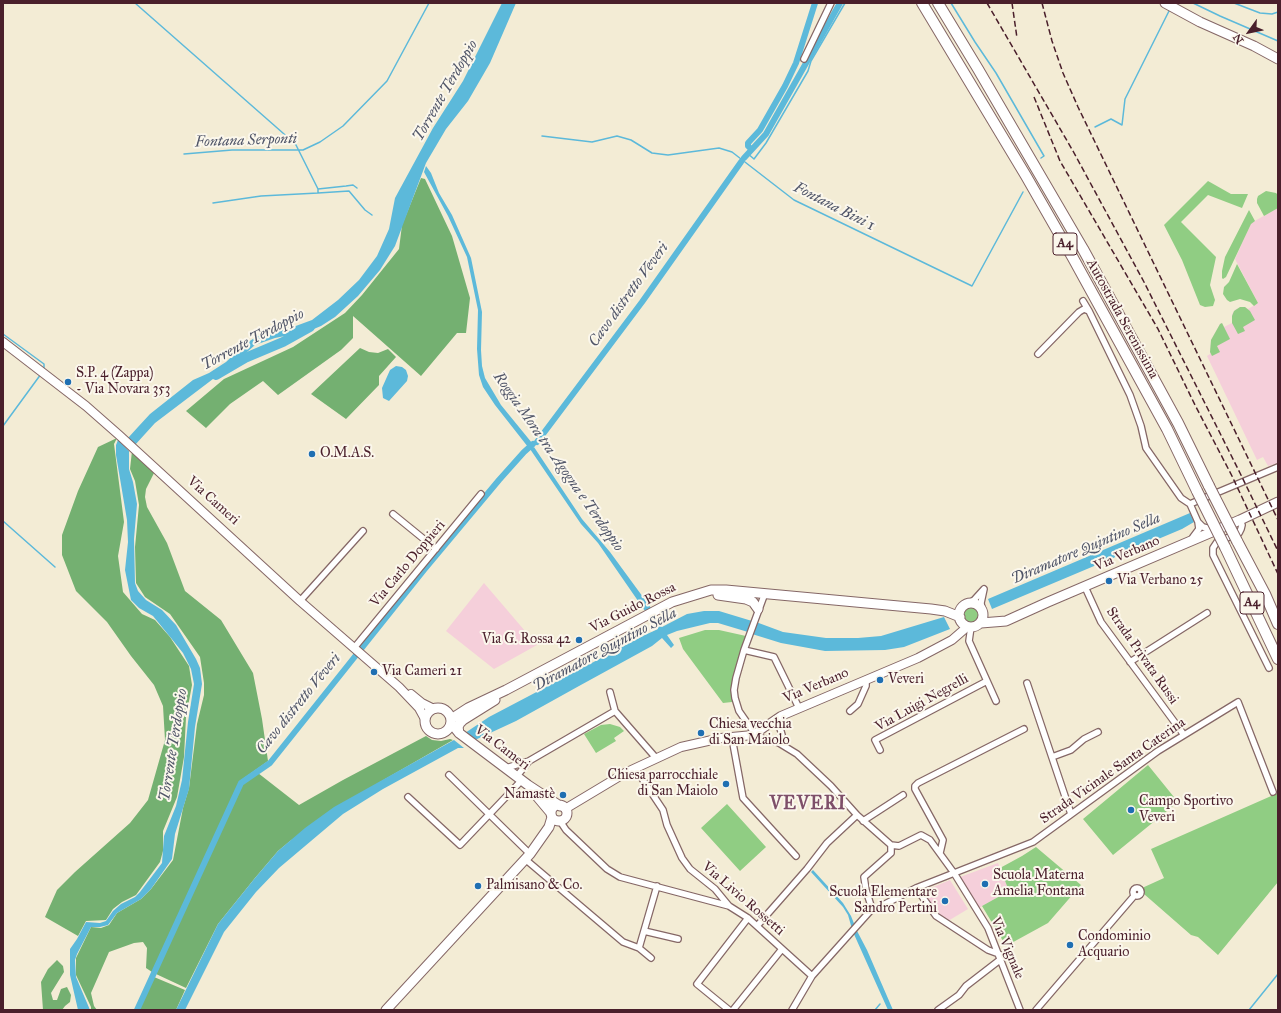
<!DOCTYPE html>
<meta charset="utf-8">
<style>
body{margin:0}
#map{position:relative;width:1281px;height:1013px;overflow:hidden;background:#f3ecd5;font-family:"IM FELL Great Primer",serif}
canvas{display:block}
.frame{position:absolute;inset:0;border:4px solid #4a1f2b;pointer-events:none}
.north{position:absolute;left:1229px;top:12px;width:40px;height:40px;-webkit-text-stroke:3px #fbf7ec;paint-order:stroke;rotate:237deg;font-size:11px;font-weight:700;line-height:16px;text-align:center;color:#4a1f2b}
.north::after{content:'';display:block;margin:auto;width:14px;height:18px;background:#4a1f2b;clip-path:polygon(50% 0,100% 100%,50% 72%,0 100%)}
</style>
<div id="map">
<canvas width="1281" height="1013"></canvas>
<div class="frame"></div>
<div class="north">N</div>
</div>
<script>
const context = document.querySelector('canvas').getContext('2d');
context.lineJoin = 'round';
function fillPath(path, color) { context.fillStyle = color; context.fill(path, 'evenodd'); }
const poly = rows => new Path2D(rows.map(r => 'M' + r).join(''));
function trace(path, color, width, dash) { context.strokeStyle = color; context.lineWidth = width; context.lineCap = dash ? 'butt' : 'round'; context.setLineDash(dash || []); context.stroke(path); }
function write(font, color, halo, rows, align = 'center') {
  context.font = font + ' "IM FELL Great Primer",serif'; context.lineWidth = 4; context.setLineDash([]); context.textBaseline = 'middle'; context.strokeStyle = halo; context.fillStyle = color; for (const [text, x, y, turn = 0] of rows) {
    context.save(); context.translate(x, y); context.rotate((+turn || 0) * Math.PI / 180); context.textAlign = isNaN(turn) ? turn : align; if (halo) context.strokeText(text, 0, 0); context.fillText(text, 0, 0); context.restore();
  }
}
fillPath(poly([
 [1278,208,1278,463,1268,466,1263,457,1257,460,1207,356,1210,354,1211,340,1220,324,1222,323,1224,327,1232,323,1232,314,1236,309,1245,307,1248,309,1258,303,1235,259,1251,223],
 [484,583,537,645,494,669,446,631],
 [998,863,1009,891,979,908,960,877],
 [950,880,968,909,948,921,938,914,921,892]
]), '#f5cfda');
fillPath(poly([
 [1208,181,1231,194,1248,194,1242,208,1208,195,1181,222,1216,257,1210,285,1215,300,1213,306,1205,307,1200,305,1182,260,1164,225],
 [1266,191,1276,193,1278,195,1278,208,1264,216,1257,203,1257,199,1258,196],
 [1249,210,1255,221,1251,224,1226,277,1223,279,1222,278,1222,271,1225,257],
 [1237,264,1258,303,1254,306,1250,302,1240,299,1230,302,1227,300,1223,294,1224,287,1229,282],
 [1240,307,1245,307,1250,311,1255,320,1243,327,1245,331,1238,334,1232,323,1232,316,1234,311],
 [1222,323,1230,339,1217,346,1220,352,1212,356,1210,352,1211,340,1220,324],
 '963 615a8 8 0 1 1 16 0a8 8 0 1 1-16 0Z',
 [705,630,719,630,746,636,734,676,732,702,723,703,683,649,679,638],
 [610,724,620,727,624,731,614,738,616,741,596,753,584,734,601,725],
 [1148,765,1178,802,1113,855,1083,819],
 [1278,793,1278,882,1218,955,1198,937,1191,935,1144,894,1142,888,1164,878,1151,849],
 [727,804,766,847,740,871,701,828],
 [1036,847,1081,885,1048,923,1006,946,982,906,1009,891,1000,868,1022,856]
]), '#90cd83');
fillPath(poly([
 [421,178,425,179,452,236,470,298,466,333,457,333,421,376,353,316,353,338,341,350,278,395,263,381,230,404,206,428,186,411,224,379,293,347,345,313,362,295,399,249,402,225],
 [360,348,369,352,378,353,388,349,396,357,379,376,379,385,346,419,311,394],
 [117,438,114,444,124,522,118,556,123,592,142,614,155,620,170,637,189,666,192,685,186,717,184,757,177,797,163,831,163,851,160,862,136,895,122,902,113,909,106,920,86,921,78,936,45,917,57,890,75,872,130,823,148,800,165,740,163,706,154,685,131,656,107,622,76,591,62,555,62,535,78,491,98,447],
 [132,451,154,473,146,489,145,497,147,507,167,543,185,591,221,620,253,673,262,719,268,761,240,781,237,787,152,972,146,968,147,948,143,942,134,943,109,952,91,993,94,1006,97,1010,91,1010,91,1007,76,975,76,958,91,927,101,928,109,925,117,913,141,899,151,889,173,860,183,808,189,788,197,724,204,695,204,683,200,657,170,614,145,597,136,583,135,547,139,505,135,481,130,469],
 [426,736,432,740,441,741,450,739,453,740,380,782,290,841,278,851,255,878,218,924,186,988,156,974,189,897,242,783,258,773,299,805,343,780],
 [57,960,63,966,64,972,51,993,53,1000,57,1000,61,989,67,987,71,995,70,1002,65,1006,62,1010,43,1010,41,982,48,969],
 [154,977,185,990,176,1010,139,1010]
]), '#74b071');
fillPath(poly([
 [502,3,516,3,490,63,468,101,446,129,426,163,395,246,380,270,358,296,335,317,321,326,309,331,275,338,255,345,238,360,155,423,135,445,128,438,138,427,150,414,193,380,209,373,226,362,245,344,256,337,269,331,293,327,312,320,338,300,359,280,377,256,389,229,395,198,433,128,463,81],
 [426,166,431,173,439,193,452,215,471,258,482,312,481,350,482,366,485,378,501,405,532,443,528,447,495,405,483,387,479,375,477,349,478,310,467,257,448,216,424,172],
 [396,366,402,367,406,370,408,376,407,381,389,401,383,398,382,388,390,370],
 [118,440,129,451,129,469,133,482,137,504,134,539,135,583,138,591,146,600,162,610,176,625,196,659,200,668,202,684,195,727,189,789,175,834,172,859,151,889,141,899,117,913,108,925,100,927,91,927,77,954,75,960,76,977,90,1010,78,1010,70,975,70,949,77,939,86,922,100,923,106,921,113,911,121,904,135,897,140,892,162,863,164,836,176,806,182,780,188,722,194,684,191,669,183,653,171,638,153,616,139,608,131,600,125,570,128,542,127,520,116,455,116,445],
 [534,447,582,519,610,552,651,608,645,611,598,543,581,524,530,449],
 [1190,513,1194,522,1182,529,992,609,988,599],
 [704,611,719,611,752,621,748,632,718,623,710,623,677,631,667,635,674,645,671,648,662,638,652,646,579,686,516,721,475,740,465,733,489,717,645,635,658,629,651,618,655,616,662,627,687,614],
 [944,617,950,629,904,647,885,650,825,651,781,643,752,634,756,622,783,632,826,638,858,638,881,636],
 [454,740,464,748,458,748,383,789,343,814,279,868,256,892,224,932,185,1010,176,1010,218,924,255,878,278,851,305,828,334,807],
 [813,870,843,903,851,916,855,926,852,929,848,915,843,907,811,872],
 [856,929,867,950,893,1010,888,1010,879,990,853,932]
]), '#5cb9da');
trace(poly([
 [135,3,292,141,296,145,318,189,318,193,349,191,365,210,372,215],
 [951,3,975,42,996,73,1044,156,1041,158],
 [1193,3,1220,16,1278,41],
 [1234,3,1260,13,1272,14,1278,12],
 [1095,127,1111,119,1122,125,1125,99,1170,9],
 [542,136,592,142,617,136,631,140,652,153,668,155,719,148,732,152,794,200,972,286,1023,192],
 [747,153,754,159,766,143,808,71,811,61,845,3],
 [184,154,232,150,303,150,320,142,343,126,387,81,429,3],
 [318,189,346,186,353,185,357,188],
 [213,203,261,196,318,193],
 [3,334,44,364,44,369],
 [3,426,41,374],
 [3,521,55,567],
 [875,1010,880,1004],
 [1249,1010,1278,974]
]), '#5cb9da', 1.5);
trace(poly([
 [751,149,748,146,748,143,760,130,785,86,796,63,815,3],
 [744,158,766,134,840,3],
 [537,442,642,302,741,162],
 [137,1010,241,783,270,763,424,570,499,480,524,452,533,444]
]), '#5cb9da', 6);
trace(poly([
 [216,375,245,358,283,342,310,327]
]), '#5cb9da', 10);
const street = poly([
 [804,59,831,3],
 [1083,301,1089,311],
 [1038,354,1079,312,1084,309,1089,311,1130,395,1141,426,1146,448,1181,498,1190,504,1198,522],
 [1190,504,1278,467],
 [393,514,436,549],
 [1240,520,1242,525,1241,529,1239,533,1217,542,1213,548,1213,555,1269,668],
 [1193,537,1199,529,1198,522,1203,527,1215,530],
 [1085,587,1101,622,1184,735],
 [765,593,744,650,736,678,734,690,735,698,739,711,755,734,762,738,779,743,797,754,831,786,857,815,891,845,899,846,921,835,930,840,954,873,988,928,1020,1010],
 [300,601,363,531],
 [968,604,974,600,984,589,981,603,982,609],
 [971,627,969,641,996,701],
 [354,648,481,494],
 [744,650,774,657,799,708],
 [1130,662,1207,613],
 [1027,683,1071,814],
 [610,692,615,711,656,758],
 [850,711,858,704,866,686,866,680],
 [777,718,782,735,779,743],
 [732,738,743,798,796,856],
 [880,750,875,740,987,681],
 [1052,757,1071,750,1084,739,1098,732],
 [506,768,529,761,615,711],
 [635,768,663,810,667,825,682,858,690,869,715,889,729,906,748,918,812,976],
 [449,775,530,854],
 [517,776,529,761],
 [408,797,460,845,522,780],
 [560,821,566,830,607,869,620,877,729,906],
 [863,821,903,795],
 [940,853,943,840,915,789,915,786,918,783,1024,729],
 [525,859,623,942,639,948,651,958],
 '1133 892a4 4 0 1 1 8 0a4 4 0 1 1-8 0Z',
 [916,888,936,916,988,950,999,954],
 [885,904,916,888,1033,842,1158,751,1238,702,1273,792],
 [757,926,807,869,827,843,857,815],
 [644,931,678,939],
 [639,948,657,886],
 [729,1010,697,984,748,918],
 [733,1010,782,949],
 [792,1010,812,976,872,909,866,890,864,877,891,853,891,845],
 [938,1010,959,995,966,986,1001,959],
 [1036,1010,1134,896]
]);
const secondary = poly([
 [3,342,86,406,119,435,300,601,399,687,419,708,425,719],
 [411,694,422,703,434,709],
 [565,809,625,773,681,747,721,738,753,735,781,716,918,658,952,640,967,627]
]);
const primary = poly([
 [1165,3,1200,22,1254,46,1278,59],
 [718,595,746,599,753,602,758,609],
 '959 615a12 12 0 1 1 24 0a12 12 0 1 1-24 0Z',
 [981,623,1006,621,1048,602,1240,520,1278,502],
 '425 721a13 13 0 1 1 26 0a13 13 0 1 1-26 0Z',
 [451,719,468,708,506,690,672,602,711,590,726,590,931,609,945,611,960,617],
 [451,723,459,733,528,785,560,806],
 [459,733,458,727,460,723,463,720,495,700],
 [535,794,551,813],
 '551 813a8 8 0 1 1 16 0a8 8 0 1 1-16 0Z',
 [386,1010,530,854,549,827,552,817]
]);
const highway = poly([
 [922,3,1026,176,1073,258,1167,429,1197,491],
 [938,3,978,69,1083,249,1178,423,1209,486],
 [1237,541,1265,594,1278,624],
 [1225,547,1278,659]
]);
trace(street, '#856766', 8);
trace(secondary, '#856766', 10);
trace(primary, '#856766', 11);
trace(highway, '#856766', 12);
trace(street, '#fff', 5.5);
trace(secondary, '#fff', 8);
trace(primary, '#fff', 9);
trace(highway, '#fff', 10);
trace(poly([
 [987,3,1073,151,1144,282,1240,473,1278,551],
 [1012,3,1017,38],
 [1042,3,1052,41,1063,73,1078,107,1278,520],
 [1034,97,1060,161,1158,329,1195,405,1232,476,1278,574]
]), '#4a1f2b', 1.5, [6, 3]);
const highwayBridge = poly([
 [1209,486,1237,541],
 [1197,491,1225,547]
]);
trace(highwayBridge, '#856766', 12, []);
trace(highwayBridge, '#fff', 10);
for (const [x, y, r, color] of [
 [68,382,4,"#1f6fb2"],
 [312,454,4,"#1f6fb2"],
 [1109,581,4,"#1f6fb2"],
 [579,640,4,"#1f6fb2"],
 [374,672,4,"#1f6fb2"],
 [880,680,4,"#1f6fb2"],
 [701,733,4,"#1f6fb2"],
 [726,784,4,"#1f6fb2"],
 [563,795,4,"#1f6fb2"],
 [1131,810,4,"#1f6fb2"],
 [985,884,4,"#1f6fb2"],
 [478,886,4,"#1f6fb2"],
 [945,901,4,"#1f6fb2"],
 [1070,945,4,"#1f6fb2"]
]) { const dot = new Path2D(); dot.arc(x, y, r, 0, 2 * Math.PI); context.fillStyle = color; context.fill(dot); trace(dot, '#fbf7ec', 1.5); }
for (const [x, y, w] of [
 [1065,244,24],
 [1252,603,24]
]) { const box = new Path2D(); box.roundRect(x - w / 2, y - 11, w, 22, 3); context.fillStyle = '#fbf7ec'; context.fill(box); trace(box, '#4a1f2b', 1); }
write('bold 13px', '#4a1f2b', null, [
 ["A4",1065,244],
 ["A4",1252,603]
]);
write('14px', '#4a1f2b', '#fbf7ec', [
 ["Autostrada Serenissima",1122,319,61],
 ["Via Cameri",213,501,42],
 ["Via Verbano",1127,554,-23],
 ["Via Carlo Doppieri",408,564,-50],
 ["Via Guido Rossa",633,608,-27],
 ["Strada Privata Russi",1142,656,55],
 ["Via Verbano",816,686,-23],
 ["Via Luigi Negrelli",922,703,-29],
 ["Via Cameri",502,748,37],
 ["Strada Vicinale Santa Caterina",1113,771,-35],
 ["Via Livio Rossetti",743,899,41],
 ["Via Vignale",1007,948,67]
]);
write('14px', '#4a1f2b', '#fbf7ec', [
 ["S.P. 4 (Zappa)",76,374],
 ["- Via Novara 353",76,390],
 ["O.M.A.S.",320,454],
 ["Via Verbano 25",1117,581],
 ["Via G. Rossa 42",571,640,"right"],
 ["Via Cameri 21",382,672],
 ["Veveri",888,680],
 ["Chiesa vecchia",709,725],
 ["di San Maiolo",709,741],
 ["Chiesa parrocchiale",718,776,"right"],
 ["di San Maiolo",718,792,"right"],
 ["Namastè",555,795,"right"],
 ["Campo Sportivo",1139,802],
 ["Veveri",1139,818],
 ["Scuola Materna",993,876],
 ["Amelia Fontana",993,892],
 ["Palmisano & Co.",486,886],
 ["Scuola Elementare",937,893,"right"],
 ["Sandro Pertini",937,909,"right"],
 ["Condominio",1078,937],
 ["Acquario",1078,953]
], 'left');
write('italic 15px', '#505568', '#fbf7ec', [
 ["Torrente Terdoppio",446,91,-60],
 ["Fontana Serponti",246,141,-2],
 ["Fontana Bini 1",834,207,27],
 ["Cavo distretto Veveri",629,295,-54],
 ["Torrente Terdoppio",253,340,-28],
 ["Roggia Mora tra Agogna e Terdoppio",558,462,55],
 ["Diramatore Quintino Sella",1086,549,-23],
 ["Diramatore Quintino Sella",605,650,-28],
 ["Cavo distretto Veveri",299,704,-51],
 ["Torrente Terdoppio",174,745,-81]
]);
context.letterSpacing = '1px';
write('bold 18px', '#7e4f69', '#fbf7ec', [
 ["VEVERI",808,805]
]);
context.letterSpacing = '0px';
</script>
